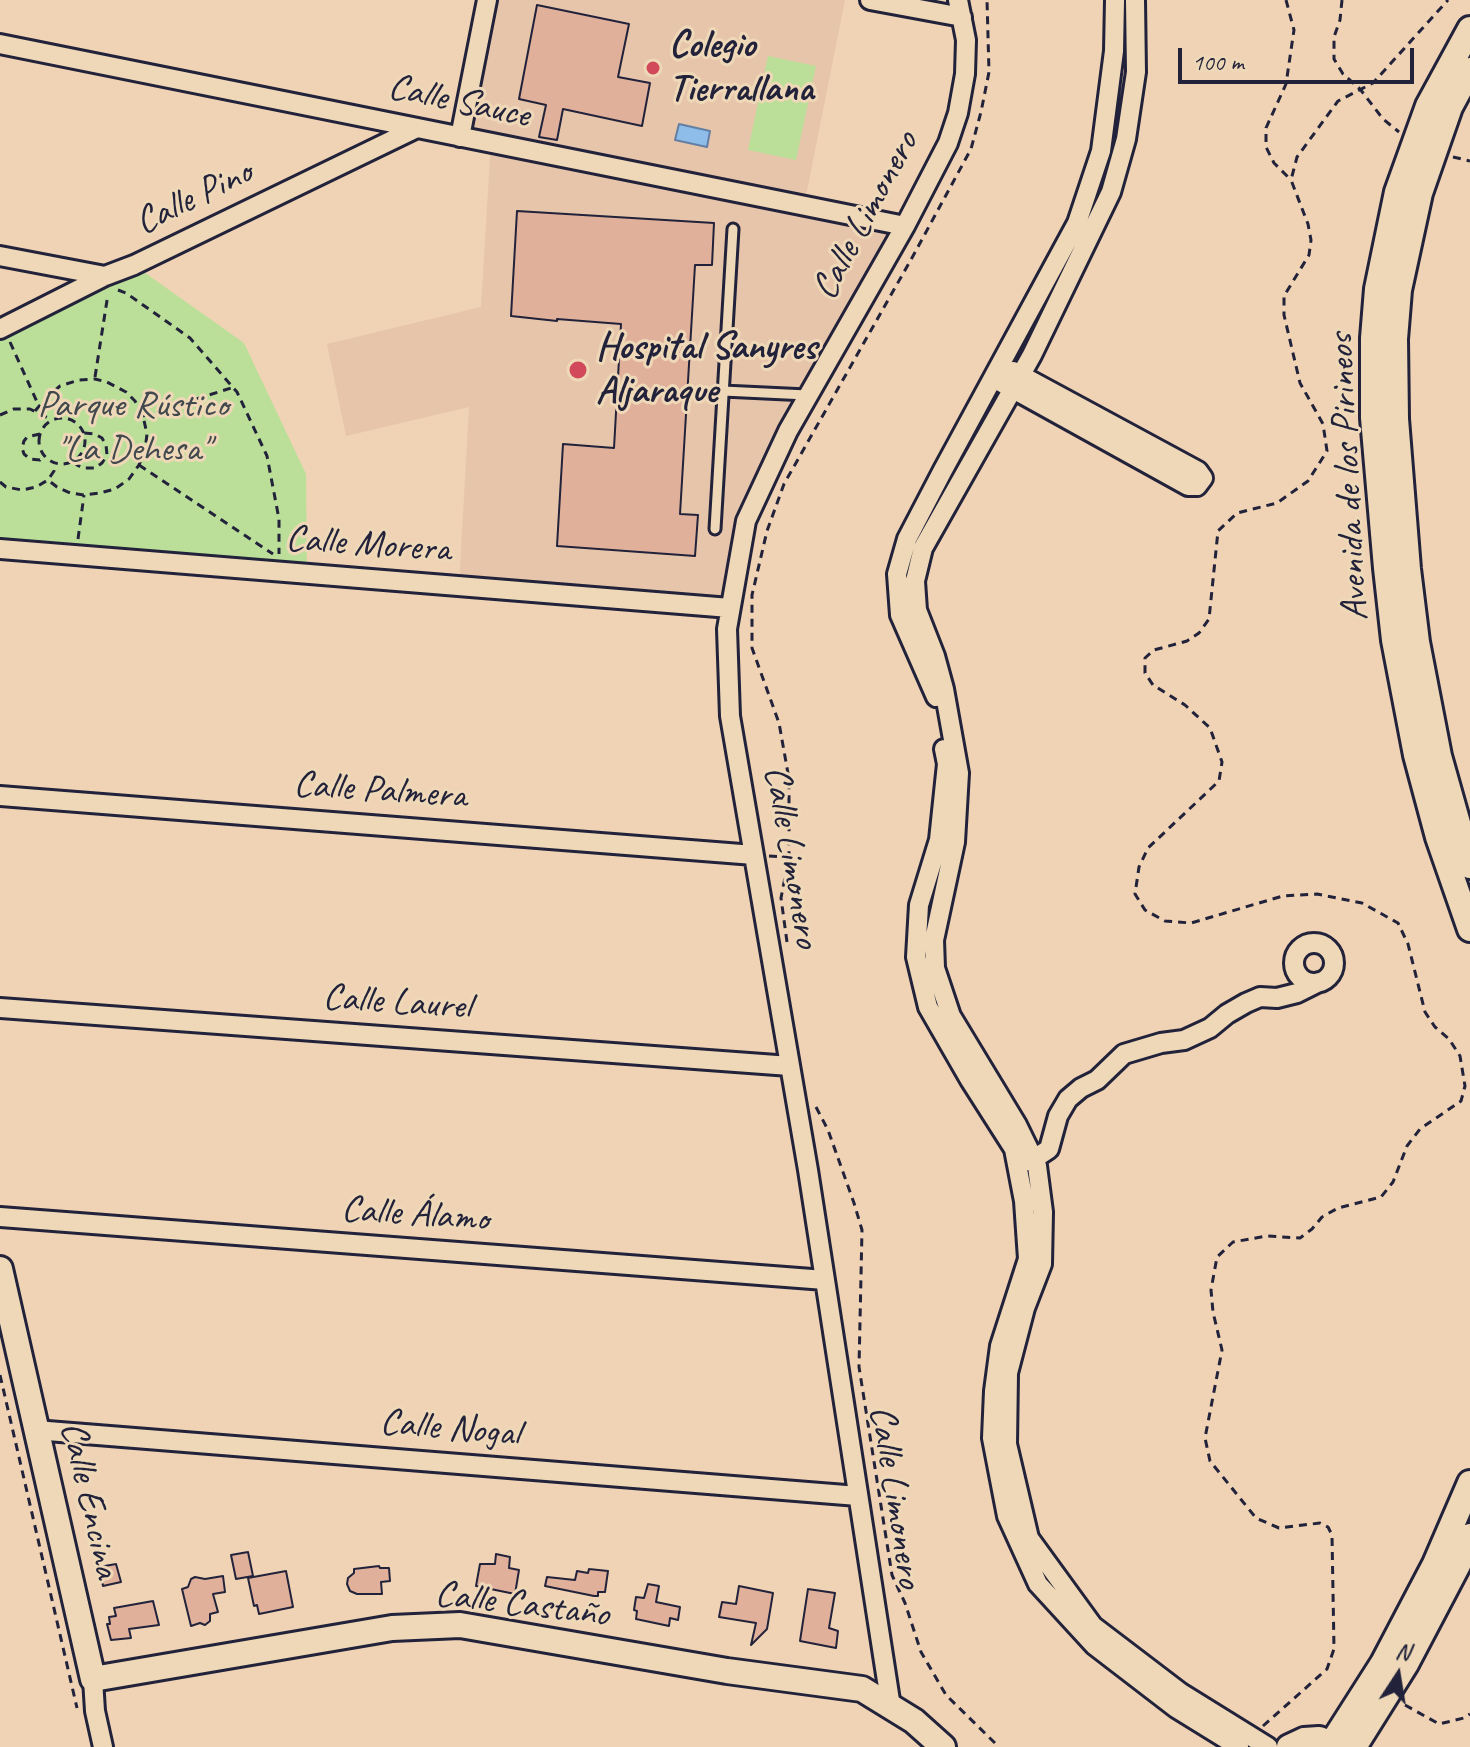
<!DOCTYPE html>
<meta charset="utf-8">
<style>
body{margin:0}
#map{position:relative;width:1470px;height:1747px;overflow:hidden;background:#efd3b4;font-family:Caveat,sans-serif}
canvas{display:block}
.north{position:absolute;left:1358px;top:1635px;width:80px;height:80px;-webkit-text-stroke:6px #eed8b7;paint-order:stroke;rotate:12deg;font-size:22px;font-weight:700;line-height:32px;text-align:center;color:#22223b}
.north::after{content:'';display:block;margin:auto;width:28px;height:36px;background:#22223b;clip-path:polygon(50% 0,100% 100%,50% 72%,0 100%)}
.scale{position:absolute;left:1178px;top:48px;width:236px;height:36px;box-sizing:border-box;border:4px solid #22223b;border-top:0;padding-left:10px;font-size:24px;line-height:28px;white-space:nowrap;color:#22223b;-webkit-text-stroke:6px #eed8b7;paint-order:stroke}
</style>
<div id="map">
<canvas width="1470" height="1747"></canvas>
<div class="north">N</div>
<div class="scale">100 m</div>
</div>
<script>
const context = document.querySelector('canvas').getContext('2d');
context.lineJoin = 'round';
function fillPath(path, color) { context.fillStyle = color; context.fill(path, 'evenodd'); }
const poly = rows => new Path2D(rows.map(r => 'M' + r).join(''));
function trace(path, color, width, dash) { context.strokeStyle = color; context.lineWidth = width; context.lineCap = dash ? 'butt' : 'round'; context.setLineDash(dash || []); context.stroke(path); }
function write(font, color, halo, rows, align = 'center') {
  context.font = font + ' Caveat,sans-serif'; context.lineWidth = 6; context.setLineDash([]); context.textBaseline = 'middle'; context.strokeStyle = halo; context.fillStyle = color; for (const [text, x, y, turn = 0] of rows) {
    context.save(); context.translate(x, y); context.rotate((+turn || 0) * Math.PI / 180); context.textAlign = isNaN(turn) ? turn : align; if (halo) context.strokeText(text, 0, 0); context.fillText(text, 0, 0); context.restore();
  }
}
fillPath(poly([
 [487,0,845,0,804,206,905,226,746,521,730,608,459,586,469,407,346,436,327,344,481,307,491,143,460,137]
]), '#e6c5aa');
fillPath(poly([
 [768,56,816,66,796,160,748,150],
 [134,265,244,343,306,474,307,574,0,549,0,329]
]), '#bbdf99');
const water = poly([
 [679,124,710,131,707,147,675,140,679,124]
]);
fillPath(water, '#8fbde9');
trace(water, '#637fa3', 2);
const building = poly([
 [537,5,629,24,618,77,650,83,642,126,563,109,557,140,539,137,546,105,519,99,537,5],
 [517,211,714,223,712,265,695,265,680,514,698,515,695,556,557,546,563,444,614,448,621,324,557,319,557,321,511,316,517,211],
 [248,1552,253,1576,236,1579,231,1555,248,1552],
 [496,1554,510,1557,509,1568,519,1570,515,1594,476,1586,480,1564,495,1564,496,1554],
 [116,1564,121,1582,103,1586,99,1567,116,1564],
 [379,1566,380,1568,389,1568,390,1581,381,1582,382,1594,357,1594,350,1591,347,1584,348,1578,354,1573,354,1569,379,1566],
 [589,1569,608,1571,605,1592,598,1592,598,1596,594,1596,545,1586,547,1577,575,1580,577,1571,588,1573,589,1569],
 [286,1571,293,1607,259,1614,257,1605,254,1606,248,1578,286,1571],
 [223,1576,225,1592,213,1594,218,1612,210,1614,210,1621,205,1625,200,1623,191,1626,182,1589,188,1587,191,1579,195,1577,205,1579,223,1576],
 [648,1584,659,1586,656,1602,680,1607,678,1620,670,1618,669,1626,636,1619,637,1611,634,1610,636,1597,644,1598,648,1584],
 [739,1586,773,1593,767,1629,751,1645,756,1623,719,1617,722,1602,736,1604,739,1586],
 [808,1589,835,1593,829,1628,838,1631,836,1648,800,1641,808,1589],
 [153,1601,159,1625,129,1629,131,1638,111,1640,107,1624,110,1624,109,1617,116,1616,114,1608,153,1601]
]);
fillPath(building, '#e0b09b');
trace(building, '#22223b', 2);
const service = poly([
 [723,391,807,395],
 [715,529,733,229]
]);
const minor = poly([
 [870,0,962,17],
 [1135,0,1136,72,1126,139,1111,192,1032,355,923,548,915,581,917,610,935,656,944,689,959,773,955,842,934,940,935,968,951,1016,1017,1125,1037,1166,1043,1212,1042,1264,1025,1308,1008,1373,1007,1444,1029,1538,1093,1626,1181,1693,1268,1747],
 [0,44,905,226],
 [460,137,487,0],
 [0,256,105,276],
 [0,329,105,276,134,265,417,128],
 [1002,383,1188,486,1197,486,1203,478,1198,471,1013,371],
 [0,549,730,608],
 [936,697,900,615,897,574,907,539,943,470,1077,223,1101,151,1114,51,1115,0],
 [944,749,947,764,939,840,919,905,916,957,928,1007,970,1080,1014,1149,1024,1201,1028,1259,1000,1346,994,1391,992,1438,1007,1516,1038,1584,1094,1645,1176,1708,1239,1747],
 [0,796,754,855],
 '1294 963a20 20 0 1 1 40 0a20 20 0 1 1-40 0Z',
 [0,1008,790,1066],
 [1024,1162,1034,1159,1049,1149,1058,1116,1068,1099,1081,1088,1097,1080,1124,1054,1161,1043,1184,1040,1210,1028,1227,1014,1246,1003,1260,997,1277,998,1297,993,1319,982],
 [0,1217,825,1280],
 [35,1430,858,1496],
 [93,1679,95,1711,103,1747],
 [891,1707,808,1170,730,716,727,629,746,521,788,431,905,226,948,143,958,113,965,74,966,40,958,0]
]);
const tertiary = poly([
 [1470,29,1428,106,1397,192,1377,289,1373,338,1373,418,1386,568,1394,640,1416,755,1438,837,1470,929],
 [1470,70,1450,107,1420,193,1399,290,1395,339,1396,419,1408,569,1417,642,1439,756,1470,866],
 [0,1269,93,1679,392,1628,460,1625,727,1671,862,1689,914,1721,943,1747],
 [1332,1743,1383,1663,1435,1564,1470,1483],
 [1289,1747,1304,1740,1319,1739,1339,1747],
 [1354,1747,1406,1664,1458,1565,1470,1536]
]);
trace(service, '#22223b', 15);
trace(minor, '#22223b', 24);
trace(tertiary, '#22223b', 30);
trace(poly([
 [1286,0,1294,30,1286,84,1266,128,1266,147,1274,163,1291,180],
 [1342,0,1340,20,1334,37,1334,59,1343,74,1360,89,1383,119,1399,132],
 [1453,157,1470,161],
 [118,290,126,293,190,338,237,392,267,456,279,519,279,554],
 [10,342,38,404],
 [95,377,108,294],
 [35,411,46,398,60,386,79,380,95,379,107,382,126,392,135,401,143,416,147,434,145,450,139,465,129,479,115,489,100,493,84,495,70,493,57,487,48,480],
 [0,415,14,409,30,409,52,420],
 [143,416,231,388],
 '39 441a23 23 0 1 1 46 0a23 23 0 1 1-46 0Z',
 [40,434,27,437,24,441,22,448,24,454,30,459,40,460,43,456],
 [75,461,77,465,83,468,95,468,102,463,107,455,106,445,102,438,95,434,84,433],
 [139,465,273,554],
 [0,482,6,487,22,490,36,487,48,480,54,471,56,464],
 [78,539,84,495],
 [769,856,789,857],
 [787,942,781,898,789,857,789,779,779,723,752,648,752,595,767,531,784,484,913,256,971,149,981,112,989,72,987,0],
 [816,1107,828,1130,854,1203,862,1230,859,1367,892,1575,905,1603,921,1652,946,1695,999,1747],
 [0,1375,77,1708],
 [1405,1705,1439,1724,1464,1718,1470,1714],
 [1263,1726,1327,1669,1334,1649,1332,1535,1328,1527,1320,1523,1279,1528,1256,1518,1210,1461,1205,1438,1222,1350,1213,1312,1211,1290,1217,1257,1233,1242,1267,1236,1300,1238,1312,1229,1322,1217,1338,1208,1381,1197,1393,1182,1407,1146,1420,1129,1461,1101,1465,1086,1460,1056,1449,1039,1435,1027,1425,1012,1408,944,1398,923,1362,903,1317,894,1283,896,1191,923,1165,921,1145,910,1135,894,1139,867,1148,848,1219,781,1222,762,1210,728,1185,705,1153,685,1145,673,1145,658,1154,650,1187,641,1199,633,1209,619,1218,531,1237,513,1277,503,1308,481,1327,451,1323,424,1300,383,1284,315,1284,296,1309,255,1311,240,1308,224,1291,180,1297,157,1338,101,1373,83,1448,0]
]), '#22223b', 3, [8, 6]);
trace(service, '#eed8b7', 9);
trace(minor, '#eed8b7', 18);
trace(tertiary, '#eed8b7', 24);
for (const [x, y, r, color] of [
 [653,68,8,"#d1495b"],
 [578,370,10,"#d1495b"]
]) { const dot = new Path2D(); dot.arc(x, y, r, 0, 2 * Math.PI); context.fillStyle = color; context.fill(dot); trace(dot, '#eed8b7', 3); }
write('bold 38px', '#22223b', '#eed8b7', [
 ["Colegio",669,46],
 ["Tierrallana",669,90],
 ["Hospital Sanyres",596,348],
 ["Aljaraque",596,392]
], 'left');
write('38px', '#22223b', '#eed8b7', [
 ["Calle Sauce",459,102,12],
 ["Calle Pino",194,198,-26],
 ["Calle Limonero",866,216,-62],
 ["Avenida de los Pirineos",1349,477,-93],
 ["Calle Morera",368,545,4],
 ["Calle Palmera",380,791,4],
 ["Calle Limonero",791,857,80],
 ["Calle Laurel",397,1003,4],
 ["Calle Álamo",415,1215,4],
 ["Calle Nogal",450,1429,5],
 ["Calle Limonero",895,1497,81],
 ["Calle Encina",89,1500,77],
 ["Calle Castaño",522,1605,7]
]);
write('38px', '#41484e', '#eed8b7', [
 ["Parque Rústico",133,406],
 ["\"La Dehesa\"",133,450]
]);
</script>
